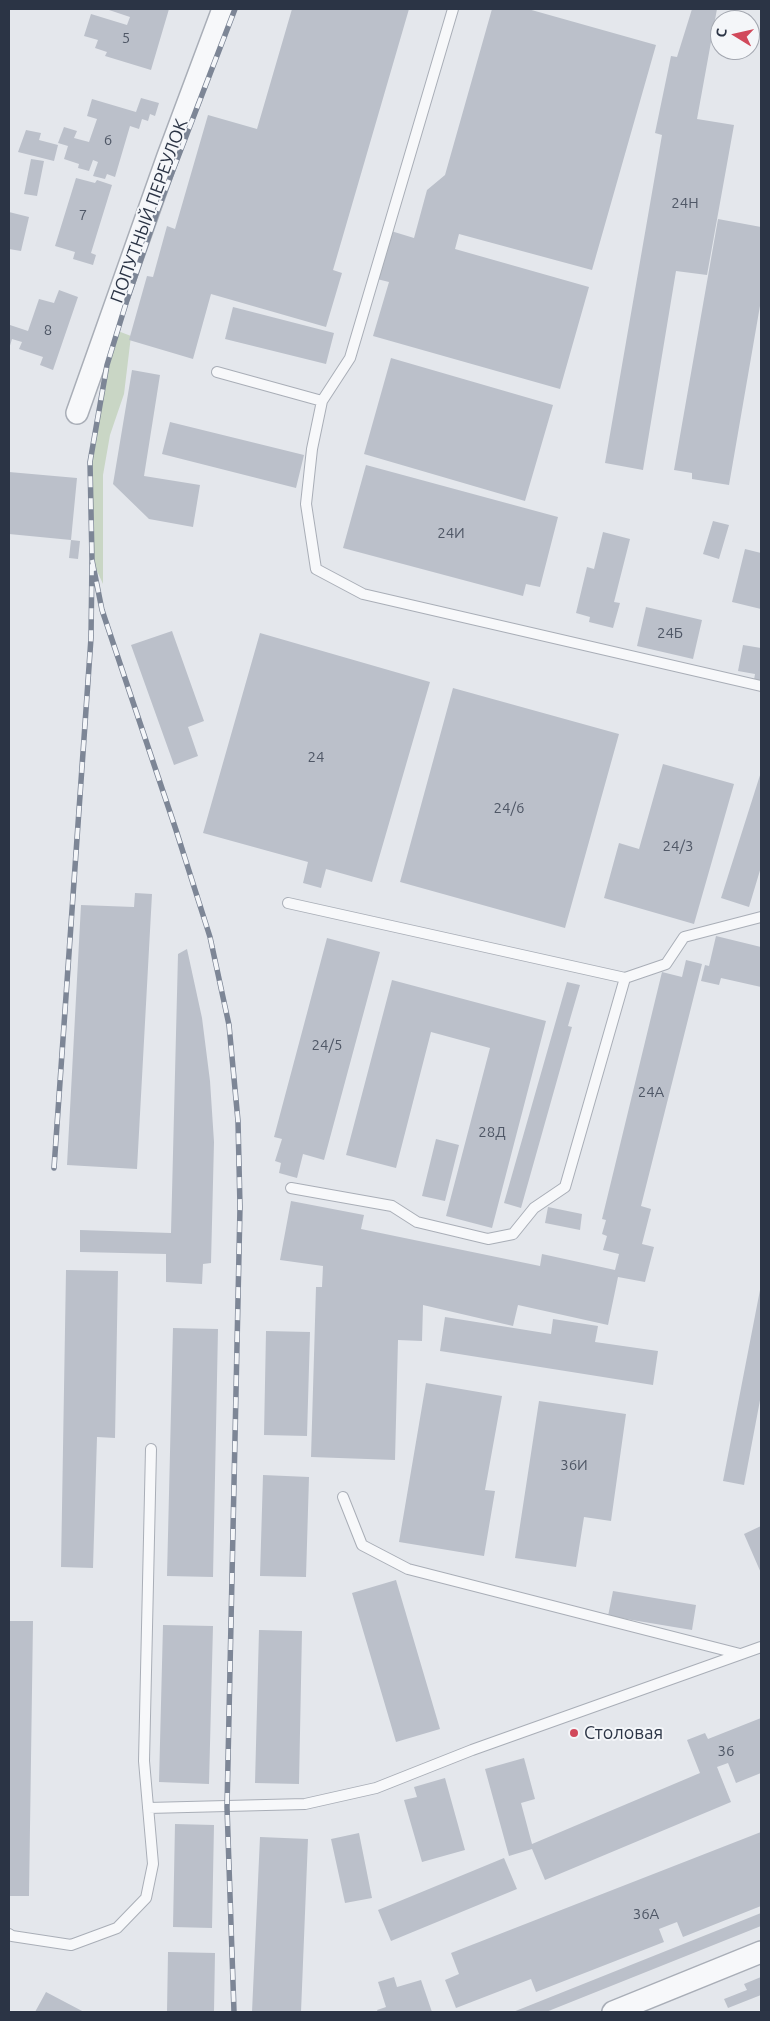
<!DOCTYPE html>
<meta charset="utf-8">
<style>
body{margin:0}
#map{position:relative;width:770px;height:2021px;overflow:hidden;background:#e4e7ec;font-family:Ubuntu,sans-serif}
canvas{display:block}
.frame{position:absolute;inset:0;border:10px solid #2b3445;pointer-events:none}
.north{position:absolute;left:710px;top:10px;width:50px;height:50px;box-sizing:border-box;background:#f4f6f9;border:1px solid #a4a8b1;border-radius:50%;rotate:279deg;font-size:14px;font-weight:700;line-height:20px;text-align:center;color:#2b3445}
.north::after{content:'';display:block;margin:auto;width:18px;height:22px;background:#d1495b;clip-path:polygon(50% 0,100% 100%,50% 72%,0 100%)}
</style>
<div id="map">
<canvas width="770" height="2021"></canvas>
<div class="frame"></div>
<div class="north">С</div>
</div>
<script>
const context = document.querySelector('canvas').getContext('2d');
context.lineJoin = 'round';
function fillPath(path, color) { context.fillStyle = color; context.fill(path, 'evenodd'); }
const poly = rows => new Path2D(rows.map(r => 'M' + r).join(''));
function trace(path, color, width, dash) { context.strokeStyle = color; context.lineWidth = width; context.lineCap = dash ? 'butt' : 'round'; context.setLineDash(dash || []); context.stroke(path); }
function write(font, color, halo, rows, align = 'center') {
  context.font = font + ' Ubuntu,sans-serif'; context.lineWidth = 4; context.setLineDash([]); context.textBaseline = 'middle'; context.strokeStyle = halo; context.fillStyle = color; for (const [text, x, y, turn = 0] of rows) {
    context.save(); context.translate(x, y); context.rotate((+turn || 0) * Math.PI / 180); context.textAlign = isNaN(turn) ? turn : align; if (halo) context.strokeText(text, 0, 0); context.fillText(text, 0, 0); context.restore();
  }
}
fillPath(poly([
 [118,331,131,336,124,394,110,435,103,475,103,584,92,560,90,462,107,365]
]), '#c9d6c5');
fillPath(poly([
 [106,9,169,9,151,70,105,56,107,52,95,48,98,40,84,36,91,14,127,25,130,17],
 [292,9,409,9,333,270,342,273,326,327,211,294,193,359,129,340,147,276,153,277,167,226,175,229,208,115,257,129],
 [492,9,528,9,656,45,592,270,459,234,455,249,589,287,560,389,373,336,389,282,377,279,391,231,414,238,427,190,445,175],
 [692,9,717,9,697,119,734,125,707,275,676,271,643,470,605,463,662,135,655,133,671,56,677,57],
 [141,98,159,103,155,116,150,114,148,121,142,119,139,129,130,126,115,177,107,174,105,179,93,176,98,162,93,160,89,171,78,168,79,164,64,159,68,146,58,143,64,127,77,131,74,138,89,142,97,119,87,116,92,99,136,112],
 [26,130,41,133,39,140,58,145,54,161,18,152],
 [31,159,44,161,37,196,24,194],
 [76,178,95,183,97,180,112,185,91,253,96,255,93,265,73,259,75,252,55,246],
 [9,212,29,217,21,251,9,249],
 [718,219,761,227,761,300,729,485,692,479,692,473,674,470],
 [59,290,78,297,53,370,40,365,43,357,19,349,22,342,12,339,9,349,9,328,10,325,28,331,39,299,54,303],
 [233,307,334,333,326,364,225,339],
 [391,358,553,405,525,501,364,454],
 [132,370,160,375,144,476,200,485,193,527,149,519,113,484],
 [170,422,304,455,296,488,162,454],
 [366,465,558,517,540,587,526,584,523,596,343,548],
 [9,472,77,478,71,540,9,534],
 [713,521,729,525,719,559,703,554],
 [603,532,630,539,614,602,620,603,613,628,589,622,590,617,576,613,587,567,594,569],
 [71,540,80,541,78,559,69,558],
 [745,549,761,553,761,609,732,602],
 [646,607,702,620,693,659,637,646],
 [172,631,204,721,188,727,198,756,174,765,131,645],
 [260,633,430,682,372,882,326,869,321,888,303,883,308,862,203,833],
 [743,645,761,648,761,681,754,680,755,674,738,671],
 [453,688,619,734,565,928,400,882],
 [663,764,734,784,694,924,604,898,619,843,639,849],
 [761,772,761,867,749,907,721,898],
 [135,893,152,894,137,1169,67,1165,81,905,134,907],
 [716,936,761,947,761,987,721,978,719,985,701,981,705,965,709,966],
 [327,938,380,952,324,1160,303,1154,297,1178,279,1173,281,1163,275,1161,282,1139,274,1137],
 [187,949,202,1018,210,1081,214,1142,211,1263,203,1264,202,1284,166,1282,166,1254,80,1252,80,1230,171,1233,178,954],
 [686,960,702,964,641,1206,651,1209,642,1244,654,1247,645,1282,618,1277,608,1325,518,1305,513,1326,423,1305,422,1341,398,1340,395,1460,311,1457,316,1287,322,1287,323,1266,280,1260,291,1201,364,1215,361,1229,540,1266,542,1254,615,1270,619,1254,603,1250,607,1236,602,1234,606,1220,602,1219,662,972,682,977],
 [392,980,546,1021,492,1228,446,1216,490,1048,431,1032,396,1168,346,1155],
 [567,982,580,985,568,1026,572,1027,521,1208,504,1203],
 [436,1139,459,1145,445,1201,422,1196],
 [548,1207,582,1214,580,1230,545,1223],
 [66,1270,118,1271,115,1438,97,1437,93,1568,61,1567],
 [760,1290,761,1395,744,1485,723,1481],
 [445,1317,551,1334,553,1319,598,1326,595,1342,658,1351,653,1385,440,1351],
 [173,1328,218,1329,213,1577,167,1576],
 [266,1331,310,1332,307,1436,264,1435],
 [426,1383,502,1396,485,1490,495,1491,484,1556,399,1542],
 [539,1401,626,1414,611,1521,584,1517,576,1567,515,1558],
 [263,1475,309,1477,306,1577,260,1576],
 [761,1526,761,1573,744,1534],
 [396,1580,440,1729,396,1742,352,1593],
 [613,1591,696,1605,692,1630,608,1616],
 [9,1621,33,1621,29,1896,9,1896],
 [163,1625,213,1626,209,1784,159,1782],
 [259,1630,302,1631,299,1784,255,1783],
 [761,1718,761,1773,736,1783,728,1763,717,1767,731,1802,545,1880,532,1849,509,1856,485,1769,524,1758,535,1799,521,1803,532,1844,700,1773,687,1740,705,1733,708,1739],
 [445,1778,465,1850,422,1862,404,1800,417,1797,414,1787],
 [175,1824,214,1825,212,1928,173,1927],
 [761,1832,761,1906,683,1937,677,1922,659,1929,664,1942,536,1992,531,1979,456,2008,445,1980,459,1974,451,1953],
 [359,1833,372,1898,345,1903,331,1839],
 [260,1837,308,1839,301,2012,252,2012],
 [504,1858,517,1889,391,1941,378,1910],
 [761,1913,761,1926,546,2012,513,2012],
 [168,1952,215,1953,214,2012,167,2012],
 [394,1977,397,1987,421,1980,432,2012,378,2012,377,2010,386,2007,378,1982],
 [761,1977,761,1995,728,2008,724,1999,747,1990,744,1984],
 [46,1992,84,2012,35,2012]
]), '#bbc0ca');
const service = poly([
 [453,9,350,358,322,401,312,449,306,504,316,569,363,594,761,686],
 [217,372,322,401],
 [288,903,625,978,666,964,684,937,761,917],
 [291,1188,392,1206,417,1222,488,1239,513,1234,534,1208,565,1187,625,978],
 [343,1497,362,1545,408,1569,740,1654],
 [148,1808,305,1804,376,1788,472,1750,761,1647],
 [9,1934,12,1936,71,1945,117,1928,146,1898,153,1864,144,1761,151,1449]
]);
const minor = poly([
 [77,413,168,156,223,9],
 [613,2012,761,1952]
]);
trace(service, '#a9aeb7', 12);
trace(minor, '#a9aeb7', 24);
trace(service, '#f7f8fa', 10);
trace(minor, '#f7f8fa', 21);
const rail = poly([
 [92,560,102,610,176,830,210,937,229,1025,238,1121,240,1207,227,1807,234,2012],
 [54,1168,91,638,92,560,90,462,107,365,127,300,158,209,235,9]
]);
trace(rail, '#7d8696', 5.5);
trace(rail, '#f4f6f9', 4, [11]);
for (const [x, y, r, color] of [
 [574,1733,5,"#d1495b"]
]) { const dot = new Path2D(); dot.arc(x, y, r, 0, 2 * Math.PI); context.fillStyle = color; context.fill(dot); trace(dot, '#f4f6f9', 2); }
write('15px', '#4f5766', null, [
 ["5",126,38],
 ["6",108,140],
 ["24Н",685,203],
 ["7",83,215],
 ["8",48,330],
 ["24И",451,533],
 ["24Б",670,633],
 ["24",316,757],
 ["24/6",509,808],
 ["24/3",678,846],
 ["24/5",327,1045],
 ["24А",651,1092],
 ["28Д",492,1132],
 ["36И",574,1465],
 ["36",726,1751],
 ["36А",646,1914]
]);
write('18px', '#2b3445', '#f4f6f9', [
 ["ПОПУТНЫЙ ПЕРЕУЛОК",149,211,-70]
]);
write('18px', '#2b3445', '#f4f6f9', [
 ["Столовая",584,1733]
], 'left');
</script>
